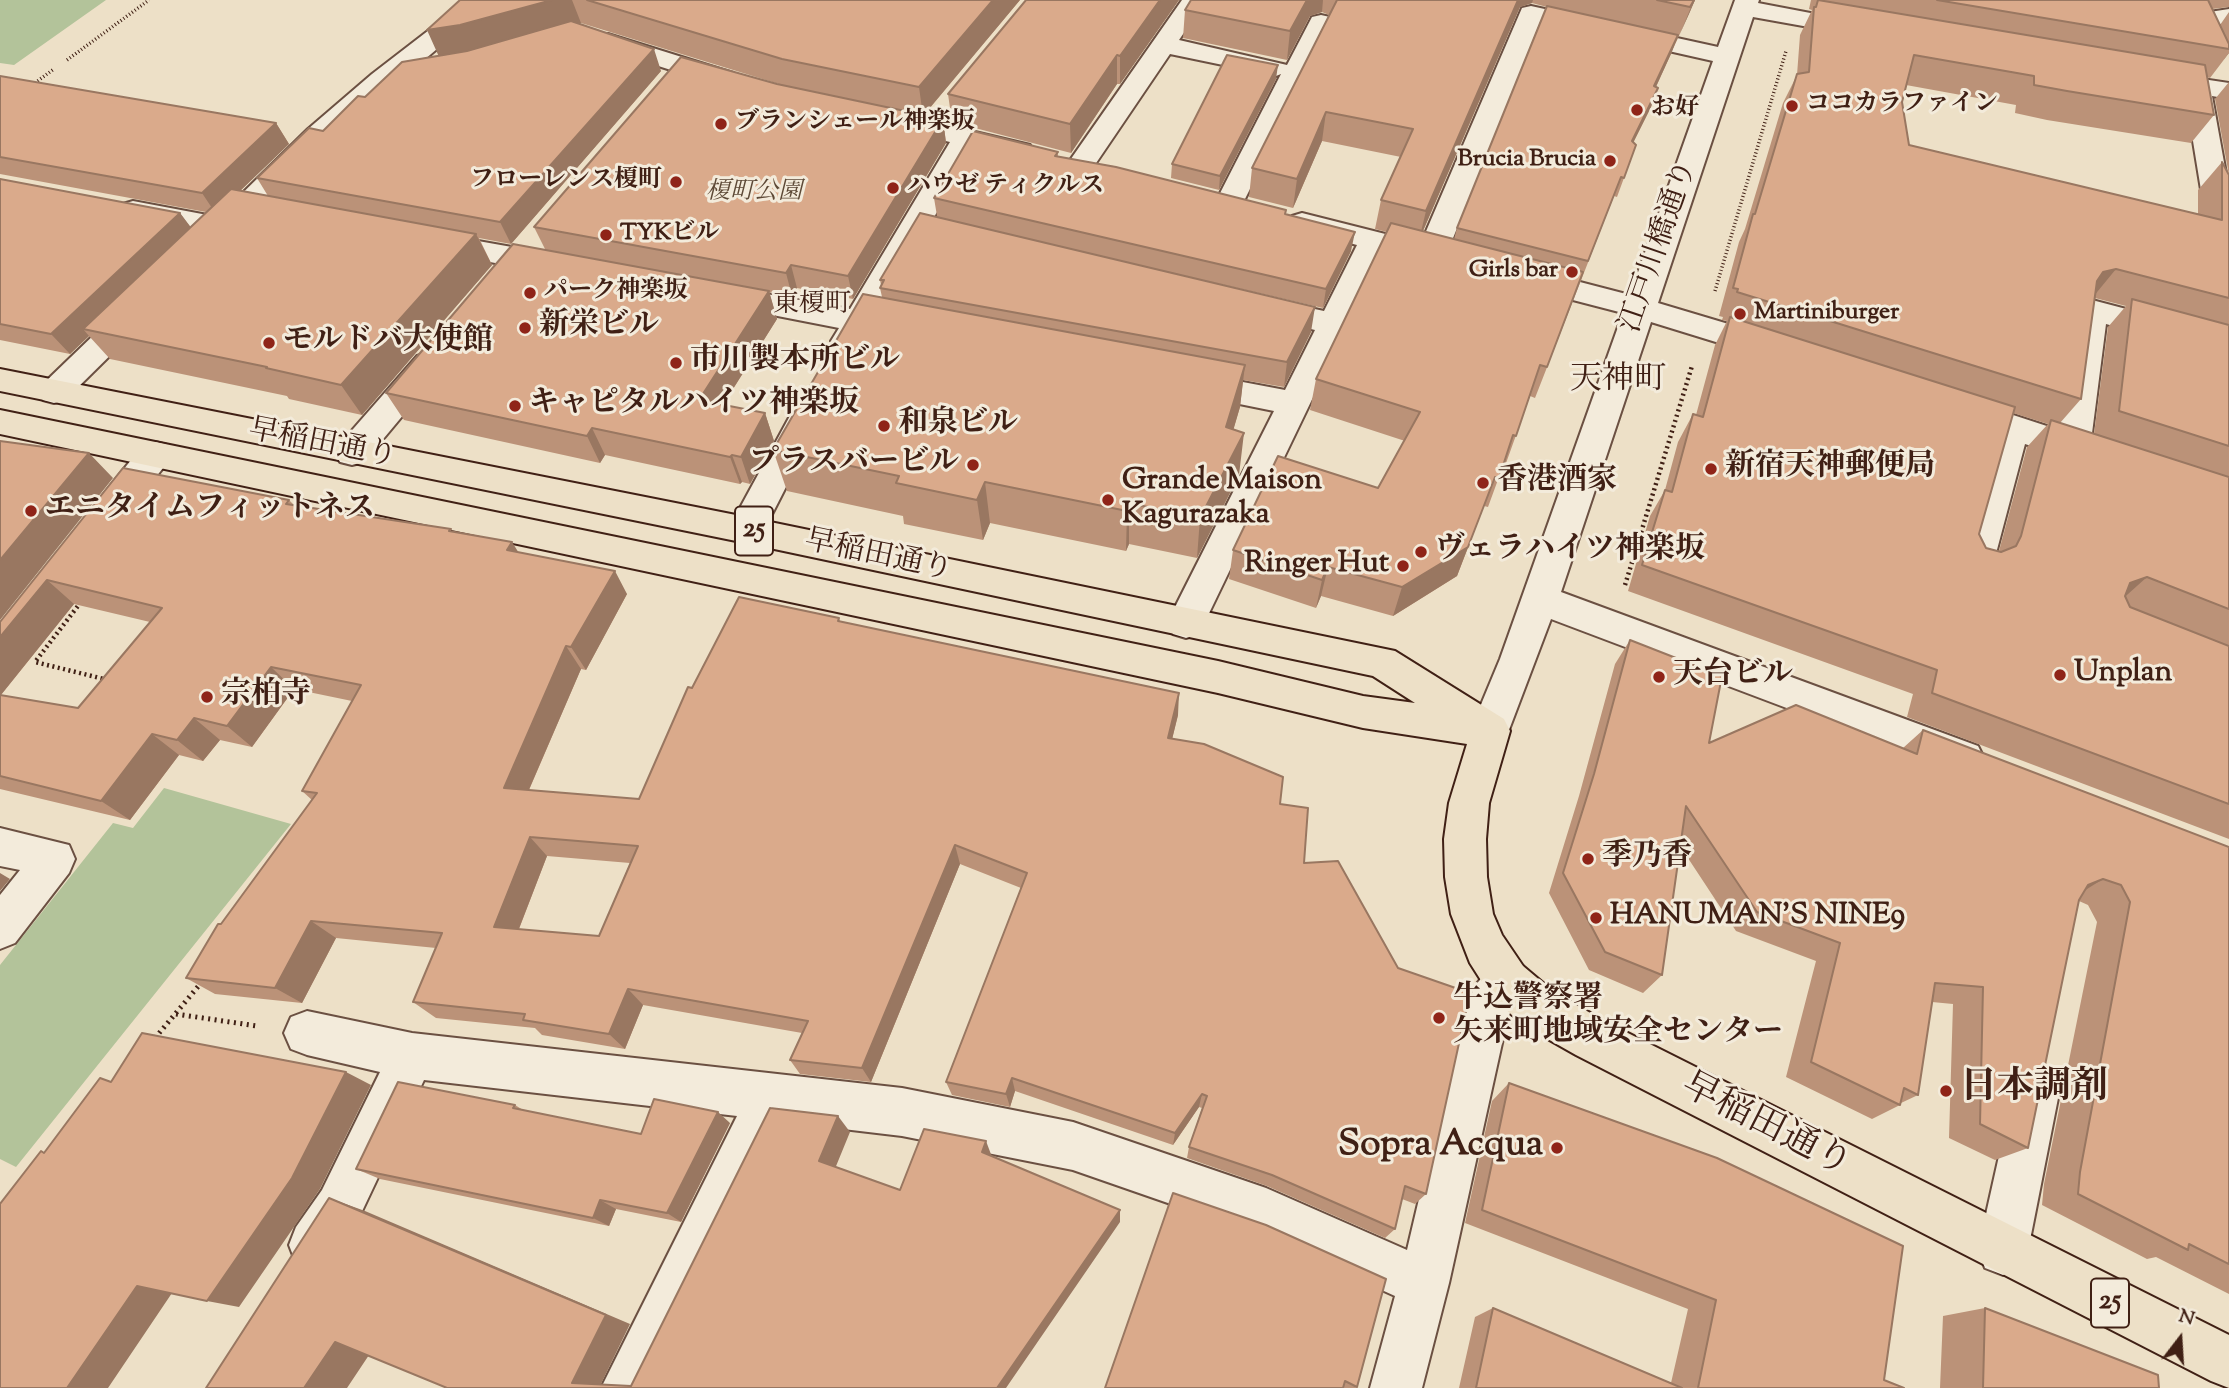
<!DOCTYPE html>
<meta charset="utf-8">
<style>
body{margin:0}
#map{position:relative;width:2229px;height:1388px;overflow:hidden;background:#ede0c7;font-family:"Sorts Mill Goudy",serif}
canvas{display:block}
.north{position:absolute;left:2145px;top:1304px;width:70px;height:70px;-webkit-text-stroke:5px #f3ebdb;paint-order:stroke;rotate:17deg;font-size:19px;font-weight:700;line-height:28px;text-align:center;color:#402015}
.north::after{content:'';display:block;margin:auto;width:24px;height:32px;background:#402015;clip-path:polygon(50% 0,100% 100%,50% 72%,0 100%)}
</style>
<div id="map">
<canvas width="2229" height="1388"></canvas>
<div class="north">N</div>
</div>
<script>
const context = document.querySelector('canvas').getContext('2d');
context.lineJoin = 'round';
function fillPath(path, color) { context.fillStyle = color; context.fill(path, 'evenodd'); }
const poly = rows => new Path2D(rows.map(r => 'M' + r).join(''));
function trace(path, color, width, dash) { context.strokeStyle = color; context.lineWidth = width; context.lineCap = dash ? 'butt' : 'round'; context.setLineDash(dash || []); context.stroke(path); }
function write(font, color, halo, rows, align = 'center') {
  context.font = font + ' "Sorts Mill Goudy","Noto Serif JP",serif'; context.lineWidth = 6; context.setLineDash([]); context.textBaseline = 'middle'; context.strokeStyle = halo; context.fillStyle = color; for (const [text, x, y, turn = 0] of rows) {
    context.save(); context.translate(x, y); context.rotate((+turn || 0) * Math.PI / 180); context.textAlign = isNaN(turn) ? turn : align; if (halo) context.strokeText(text, 0, 0); context.fillText(text, 0, 0); context.restore();
  }
}
fillPath(poly([
 [0,0,106,0,14,65,0,63],
 [164,788,291,824,16,1167,0,1159,0,965,113,823,133,828]
]), '#b3c39a');
const minor = poly([
 [468,0,495,0,328,141,232,235,222,238,133,219,123,216,119,210,123,204,133,201,218,217,308,129,372,74,468,0],
 [1182,0,1206,0,1179,40,1287,65,1312,17,1321,15,1330,17,1333,22,1243,203,1239,209,1229,212,1219,209,1215,203,1281,74,1276,76,1170,54,1090,172,1080,174,1070,172,1066,166,1182,0],
 [1735,0,1759,0,1758,3,1868,24,1871,29,1868,34,1859,36,1753,17,1658,303,1782,340,1787,348,1782,356,1771,359,1651,322,1561,592,1978,746,1984,758,1978,770,1964,775,1551,619,1504,743,1490,748,1476,743,1470,731,1500,659,1623,313,1515,285,1511,278,1515,271,1526,268,1630,295,1713,61,1540,22,1447,253,1449,256,1444,263,1434,266,1383,252,1199,634,1186,638,1173,634,1167,623,1274,411,1190,394,1179,391,1174,383,1179,375,1190,372,1285,390,1315,330,1253,315,1249,308,1253,301,1264,298,1324,311,1357,245,1292,228,1288,222,1292,216,1302,213,1421,243,1522,8,1531,6,1718,47,1735,0],
 [2229,9,2229,23,2214,25,2227,52,2223,57,2214,60,2205,57,2187,20,2190,15,2229,9],
 [608,34,733,73,737,79,733,85,724,87,599,47,595,42,599,37,608,34],
 [2156,72,2229,83,2229,99,2212,96,2229,190,2229,208,2206,202,2202,196,2185,92,2147,86,2143,80,2147,74,2156,72],
 [895,113,1030,145,1034,151,1030,157,1020,159,974,148,878,314,912,322,917,329,912,336,901,339,867,333,858,349,847,352,836,349,831,341,839,328,711,303,707,296,711,289,722,286,850,309,950,142,886,127,882,121,886,115,895,113],
 [433,233,557,255,568,258,572,265,568,272,557,275,423,249,418,242,423,235,433,233],
 [138,300,149,303,153,310,149,317,65,400,54,403,43,400,38,392,43,384,127,303,138,300],
 [2092,300,2229,336,2229,358,2106,324,2091,441,2099,443,2104,452,2099,461,2087,464,2025,444,1994,561,1989,571,1976,575,1963,571,1958,561,1995,433,1946,417,1942,409,1946,401,1958,397,2059,430,2077,310,2081,303,2092,300],
 [428,353,439,356,444,364,439,372,364,462,352,465,340,462,335,453,340,444,417,356,428,353],
 [803,410,815,414,819,422,764,530,758,540,746,543,734,540,728,530,791,414,803,410],
 [155,442,167,445,172,454,167,463,120,522,108,526,96,522,91,513,96,504,143,445,155,442],
 [0,828,69,845,75,859,69,873,15,943,0,949,0,895,20,870,0,866,0,828],
 [1507,960,1523,966,1529,981,1523,996,1510,1013,1506,1025,1449,1283,1422,1388,1370,1388,1395,1296,1260,1235,1073,1170,902,1136,784,1122,655,1388,601,1388,737,1116,424,1080,356,1224,332,1263,314,1270,296,1263,289,1245,296,1227,322,1190,380,1072,307,1055,291,1049,284,1033,291,1017,307,1011,412,1033,902,1088,1073,1122,1266,1188,1407,1250,1460,1025,1469,1001,1475,986,1491,966,1507,960],
 [2035,1075,2052,1081,2058,1098,2028,1250,2021,1268,2003,1275,1985,1268,1978,1250,2012,1098,2018,1081,2035,1075]
]);
const major = poly([
 [0,369,746,517,1395,651,1504,719,1510,731,1489,803,1486,839,1487,877,1493,914,1502,935,1523,966,1555,993,1608,1023,2229,1335,2229,1388,2211,1381,1576,1055,1523,1025,1491,996,1470,963,1451,914,1445,877,1444,839,1449,803,1467,744,1363,728,1218,693,0,434,0,410,1218,661,1363,696,1415,703,1373,676,746,543,0,391,0,369]
]);
trace(minor, '#6b5042', 4);
trace(major, '#402015', 4);
trace(poly([
 [67,60,149,0],
 [32,85,54,69],
 [1715,291,1786,51]
]), '#402015', 3.5, [1, 2.5]);
trace(poly([
 [1625,585,1692,366],
 [81,602,35,662,108,680]
]), '#402015', 4.5, [2, 3.5]);
trace(poly([
 [176,1014,257,1026],
 [155,1038,201,983]
]), '#402015', 5, [2, 4.5]);
fillPath(minor, '#f3ebdb');
fillPath(major, '#ede0c7');
fillPath(poly([
 [460,0,1020,0,924,115,943,119,946,143,853,299,797,288,792,296,769,292,777,319,723,405,765,413,774,441,750,484,742,482,740,484,605,455,600,463,404,420,386,393,545,249,534,227,782,85,581,23,579,24,661,71,511,244,479,238,492,265,362,415,289,399,287,396,110,359,89,336,70,354,0,340,0,179,180,213,190,227,206,212,0,174,0,76,276,123,289,144,241,190,268,196,257,178,323,131,365,97,439,56],
 [1026,0,1179,0,1120,84,1117,84,1071,153,952,122,948,94],
 [1191,0,1695,0,1656,87,1651,107,1633,143,1636,145,1617,197,1614,196,1535,398,1530,396,1505,466,1503,466,1488,507,1484,506,1457,576,1393,616,1321,596,1316,608,1229,579,1233,550,1378,488,1405,441,1310,410,1316,379,1387,232,1375,229,1381,200,1401,157,1322,141,1293,208,1249,197,1252,168,1329,15,1322,12,1310,16,1287,60,1183,38,1185,10],
 [1532,3,1547,7,1457,228,1454,239,1423,231,1520,7],
 [1811,0,2229,0,2229,7,2212,9,2220,25,2229,12,2229,53,2210,78,2207,77,2214,115,2191,143,2047,120,2015,113,2016,105,1906,85,1902,102,1909,145,2198,214,2198,190,2222,162,2229,175,2215,99,2229,82,2229,839,1907,717,1913,694,1628,591,1650,516,1665,490,1678,442,1693,414,1696,415,1715,345,1727,321,1722,320,1723,317,1719,316,1739,242,1745,229,1783,103,1797,75,1800,35,1812,10,1809,9],
 [2095,298,2126,306,2108,327,2094,434,2060,423,2081,399],
 [2013,413,2048,424,2027,447,1999,551,1986,548,1979,534],
 [1276,79,1219,190,1171,178,1172,164],
 [1058,152,1058,156,1286,210,1286,215,1351,251,1323,308,1207,281,1311,332,1284,387,1243,380,1240,407,1233,430,1239,475,1197,558,1129,544,1126,551,990,523,983,540,904,524,903,516,787,491,773,450,882,297,880,288,881,285,880,280,937,216,934,198],
 [123,468,289,500,294,505,452,532,518,552,627,594,586,670,581,669,529,790,639,799,692,688,839,618,840,622,1178,715,1172,739,1280,804,1304,863,1426,1194,1415,1204,1402,1199,1395,1229,1385,1238,1267,1186,1187,1158,1189,1147,1202,1108,1199,1107,1173,1145,1015,1091,1010,1107,952,1095,946,1082,1021,888,960,864,871,1082,800,1074,790,1060,802,1033,643,1005,625,1049,542,1035,535,1028,436,1018,413,1002,436,948,336,938,302,1003,215,994,186,978,221,924,312,800,302,791,352,701,294,689,252,747,220,740,203,761,179,755,130,820,0,789,0,622],
 [74,604,150,622,78,708,1,695],
 [547,856,630,863,599,936,519,929],
 [1630,640,1709,743,1903,748,1923,730,2229,847,2229,1294,2156,1257,2147,1259,2042,1205,2044,1184,2097,922,2088,905,2079,901,2028,1148,1995,1160,1949,1138,1953,1004,1932,1002,1918,1095,1901,1103,1900,1105,1872,1119,1786,1077,1816,961,1736,931,1680,846,1662,975,1643,993,1589,970,1549,893,1579,796,1615,664],
 [1509,1083,1884,1380,1904,1388,1459,1388,1475,1317,1493,1308,1671,1383,1688,1309,1465,1223,1492,1101],
 [515,1105,523,1110,641,1134,730,1123,681,1222,616,1209,609,1226,380,1179,356,1169],
 [1173,1193,1357,1387,1355,1388,1105,1388],
 [1985,1308,2159,1388,1940,1388,1943,1316]
]), '#bb9278');
fillPath(poly([
 [552,0,572,0,581,23,472,53,440,59,427,30],
 [993,0,1020,0,923,116,919,87],
 [1160,0,1179,0,1120,84,1120,56],
 [1307,0,1323,0,1322,12,1310,16,1287,60,1290,31],
 [1518,0,1533,0,1532,3,1520,7,1419,240,1426,211],
 [1694,0,1695,0,1689,14,1679,36],
 [1678,35,1671,54,1647,106,1654,86],
 [654,49,661,71,511,244,500,222],
 [1117,55,1117,84,1071,153,1070,124],
 [1278,65,1276,79,1219,190,1220,176],
 [1658,88,1651,107,1624,161,1632,141],
 [1326,112,1322,141,1293,208,1297,179],
 [943,119,946,143,853,299,848,276],
 [276,123,289,144,216,214,202,193],
 [180,213,196,234,83,329,89,336,70,354,51,334],
 [1355,232,1351,251,1323,308,1326,289],
 [476,234,492,265,362,415,341,385],
 [791,265,797,288,792,296,786,273],
 [2116,269,2093,297,2080,300,2103,272],
 [769,291,777,319,709,427,699,400],
 [1315,307,1311,332,1284,387,1287,362],
 [1245,365,1240,407,1222,469,1226,427],
 [765,413,774,441,750,484,741,457],
 [592,428,605,455,600,463,587,436],
 [1244,433,1239,475,1197,558,1200,518],
 [89,453,113,478,0,620,0,560],
 [732,455,742,482,740,484,730,457],
 [1495,477,1457,576,1393,616,1402,587],
 [985,482,990,523,983,540,977,500],
 [1129,503,1129,544,1126,551,1127,511],
 [512,542,527,566,507,550],
 [1328,567,1321,596,1316,608,1322,580],
 [615,571,627,594,586,670,571,647],
 [2147,577,2118,603,2130,583],
 [47,580,74,604,0,696,0,637],
 [566,646,581,669,521,808,504,788],
 [271,667,294,689,252,747,227,726],
 [1179,693,1178,715,1167,760,1168,738],
 [194,718,220,740,203,761,177,740],
 [152,734,179,755,130,820,101,801],
 [530,837,547,856,513,944,494,927],
 [955,845,960,864,871,1082,862,1068],
 [0,873,10,879,0,891],
 [2103,879,2071,899,2088,885],
 [311,921,336,938,302,1003,275,988],
 [628,989,643,1005,625,1049,609,1034],
 [346,1072,371,1085,320,1189,239,1307,207,1301],
 [1012,1078,1015,1091,1010,1107,1006,1094],
 [1202,1094,1199,1107,1173,1145,1175,1133],
 [718,1112,730,1123,681,1222,667,1213],
 [838,1116,850,1132,832,1176,819,1161],
 [986,1141,992,1157,982,1152],
 [329,1198,365,1211,630,1324,599,1388,572,1383],
 [600,1200,616,1209,609,1226,593,1218],
 [1120,1210,1120,1222,1006,1388,997,1388],
 [137,1286,172,1293,108,1388,67,1388],
 [335,1342,373,1349,347,1388,304,1388]
]), '#997761');
const building = poly([
 [460,0,552,0,460,25,427,30,460,0],
 [587,0,993,0,919,87,782,59,587,0],
 [1026,0,1160,0,1120,56,1117,55,1070,124,948,94,1026,0],
 [1191,0,1307,0,1290,31,1185,10,1191,0],
 [1337,0,1518,0,1426,211,1381,200,1413,129,1326,112,1297,179,1252,168,1337,0],
 [1657,0,1694,0,1690,7,1657,0],
 [1818,0,2205,65,2214,115,2067,91,2034,85,2034,76,1914,55,1902,102,1909,145,2222,220,2222,162,2229,175,2229,298,2116,269,2103,272,2097,281,2081,399,1737,292,1738,289,1733,288,1753,214,1755,214,1797,74,1809,72,1814,7,1816,7,1818,0],
 [1937,0,2208,0,2229,44,2229,49,1937,0],
 [1547,6,1678,35,1654,86,1658,88,1632,141,1636,145,1624,178,1621,177,1588,261,1457,228,1547,6],
 [571,21,654,49,500,222,257,178,309,128,323,131,358,96,365,97,402,62,467,51,571,21],
 [1227,55,1278,65,1220,176,1172,164,1227,55],
 [681,57,777,84,943,119,848,276,791,265,786,273,534,227,681,57],
 [0,76,276,123,202,193,0,157,0,76],
 [973,131,1058,152,1055,156,1116,167,1286,210,1285,214,1355,232,1326,289,934,198,973,131],
 [0,179,180,213,51,334,0,324,0,179],
 [231,189,476,234,341,385,266,368,267,367,83,329,231,189],
 [920,213,1315,307,1287,362,880,288,884,280,880,280,920,213],
 [1391,223,1583,272,1547,367,1540,365,1516,436,1513,435,1499,478,1495,477,1468,547,1402,587,1328,567,1322,580,1233,550,1278,456,1378,488,1420,412,1316,379,1391,223],
 [513,244,769,291,699,400,765,413,741,457,732,455,730,457,592,428,587,436,386,393,513,244],
 [863,294,1245,365,1226,427,1244,433,1200,518,1129,503,1127,511,985,482,977,500,896,483,899,476,773,450,863,294],
 [2132,299,2229,325,2229,446,2119,411,2132,299],
 [1730,317,2015,407,1979,534,1986,548,2001,552,2016,546,2021,536,2051,420,2229,477,2229,609,2147,577,2130,583,2125,596,2130,607,2229,646,2229,804,1932,693,1937,670,1642,565,1665,490,1672,492,1693,414,1703,417,1730,317],
 [0,441,89,453,0,560,0,441],
 [123,468,289,500,286,504,451,529,449,531,512,542,507,550,615,571,571,647,566,646,504,788,639,799,688,687,692,688,739,597,839,618,838,621,1179,693,1168,738,1204,744,1283,777,1280,804,1308,808,1304,863,1338,861,1398,968,1470,993,1426,1194,1405,1186,1395,1229,1272,1175,1189,1147,1207,1096,1202,1094,1175,1133,1012,1078,1006,1094,946,1082,1027,873,955,845,862,1068,790,1060,808,1021,628,989,609,1034,523,1020,525,1014,413,1002,442,933,311,921,275,988,186,978,218,924,221,924,317,793,302,791,361,685,271,667,227,726,194,718,177,740,152,734,101,801,0,776,0,695,78,708,162,608,47,580,0,637,0,622,123,468],
 [530,837,638,846,599,936,494,927,530,837],
 [1630,640,1722,676,1709,743,1796,705,1917,754,1923,730,2229,847,2229,1264,2189,1244,2188,1250,2078,1194,2080,1172,2130,902,2121,885,2103,879,2088,885,2079,900,2028,1148,1980,1124,1983,987,1935,983,1918,1095,1904,1088,1900,1105,1811,1062,1840,943,1757,912,1686,806,1662,975,1605,952,1563,873,1594,774,1630,640],
 [142,1033,346,1072,292,1178,207,1301,137,1286,67,1388,0,1388,0,1204,41,1151,44,1153,100,1078,111,1082,142,1033],
 [398,1082,515,1105,513,1108,641,1134,654,1099,718,1112,667,1213,600,1200,593,1218,356,1169,398,1082],
 [1509,1083,1717,1158,1903,1246,1884,1380,1904,1388,1698,1388,1716,1300,1482,1210,1509,1083],
 [770,1108,838,1116,819,1161,900,1190,924,1129,986,1141,982,1152,1120,1210,997,1388,447,1388,335,1342,304,1388,206,1388,329,1198,606,1315,572,1383,631,1386,770,1108],
 [1173,1193,1266,1225,1386,1279,1357,1387,1345,1381,1343,1388,1105,1388,1173,1193],
 [1493,1308,1682,1388,1476,1388,1493,1308],
 [1985,1308,2158,1375,2159,1388,1983,1388,1985,1308]
]);
fillPath(building, '#daaa8b');
trace(building, '#997761', 2);
for (const [x, y, r, color] of [
 [1792,106,7,"#8f2418"],
 [1637,110,7,"#8f2418"],
 [721,124,7,"#8f2418"],
 [1610,161,7,"#8f2418"],
 [676,182,7,"#8f2418"],
 [893,188,7,"#8f2418"],
 [606,235,7,"#8f2418"],
 [1572,272,7,"#8f2418"],
 [530,293,7,"#8f2418"],
 [1740,314,7,"#8f2418"],
 [525,328,7,"#8f2418"],
 [269,343,7,"#8f2418"],
 [676,363,7,"#8f2418"],
 [515,406,7,"#8f2418"],
 [884,426,7,"#8f2418"],
 [973,465,7,"#8f2418"],
 [1711,469,7,"#8f2418"],
 [1483,483,7,"#8f2418"],
 [1108,500,7,"#8f2418"],
 [31,511,7,"#8f2418"],
 [1421,552,7,"#8f2418"],
 [1403,566,7,"#8f2418"],
 [2060,675,7,"#8f2418"],
 [1659,677,7,"#8f2418"],
 [207,697,7,"#8f2418"],
 [1588,859,7,"#8f2418"],
 [1596,918,7,"#8f2418"],
 [1439,1018,7,"#8f2418"],
 [1946,1091,7,"#8f2418"],
 [1557,1148,7,"#8f2418"]
]) { const dot = new Path2D(); dot.arc(x, y, r, 0, 2 * Math.PI); context.fillStyle = color; context.fill(dot); trace(dot, '#f3ebdb', 2.5); }
write('bold 24px', '#402015', '#f3ebdb', [
 ["ココカラファイン",1806,106],
 ["お好",1651,110],
 ["ブランシェール神楽坂",735,124],
 ["Brucia Brucia",1596,161,"right"],
 ["フローレンス榎町",662,182,"right"],
 ["ハウゼ ティクルス",907,188],
 ["TYKビル",620,235],
 ["Girls bar",1558,272,"right"],
 ["パーク神楽坂",544,293],
 ["Martiniburger",1754,314]
], 'left');
write('italic 24px', '#5d4936', '#f3ebdb', [
 ["榎町公園",754,194]
]);
write('26px', '#402015', '#f3ebdb', [
 ["東榎町",812,307]
]);
for (const [x, y, w] of [
 [754,531,38],
 [2110,1303,38]
]) { const box = new Path2D(); box.roundRect(x - w / 2, y - 24.5, w, 49, 5); context.fillStyle = '#f3ebdb'; context.fill(box); trace(box, '#402015', 2); }
write('bold 28px', '#402015', null, [
 ["25",754,531],
 ["25",2110,1303]
]);
write('30px', '#402015', '#f3ebdb', [
 ["江戸川橋通り",1661,247,-71],
 ["早稲田通り",322,446,11],
 ["早稲田通り",878,558,12]
]);
write('bold 30px', '#402015', '#f3ebdb', [
 ["新栄ビル",539,328],
 ["モルドバ大使館",283,343],
 ["市川製本所ビル",690,363],
 ["キャピタルハイツ神楽坂",529,406],
 ["和泉ビル",898,426],
 ["プラスバービル",959,465,"right"],
 ["新宿天神郵便局",1725,469],
 ["Grande Maison",1122,483],
 ["Kagurazaka",1122,517],
 ["香港酒家",1497,483],
 ["エニタイムフィットネス",45,511],
 ["ヴェラハイツ神楽坂",1435,552],
 ["Ringer Hut",1389,566,"right"],
 ["Unplan",2074,675],
 ["天台ビル",1673,677],
 ["宗柏寺",221,697],
 ["季乃香",1602,859],
 ["HANUMAN'S NINE9",1610,918],
 ["牛込警察署",1453,1001],
 ["矢来町地域安全センター",1453,1035]
], 'left');
write('32px', '#402015', '#f3ebdb', [
 ["天神町",1618,383]
]);
write('bold 37px', '#402015', '#f3ebdb', [
 ["日本調剤",1960,1091],
 ["Sopra Acqua",1543,1148,"right"]
], 'left');
write('37px', '#402015', '#f3ebdb', [
 ["早稲田通り",1765,1128,27]
]);
</script>
